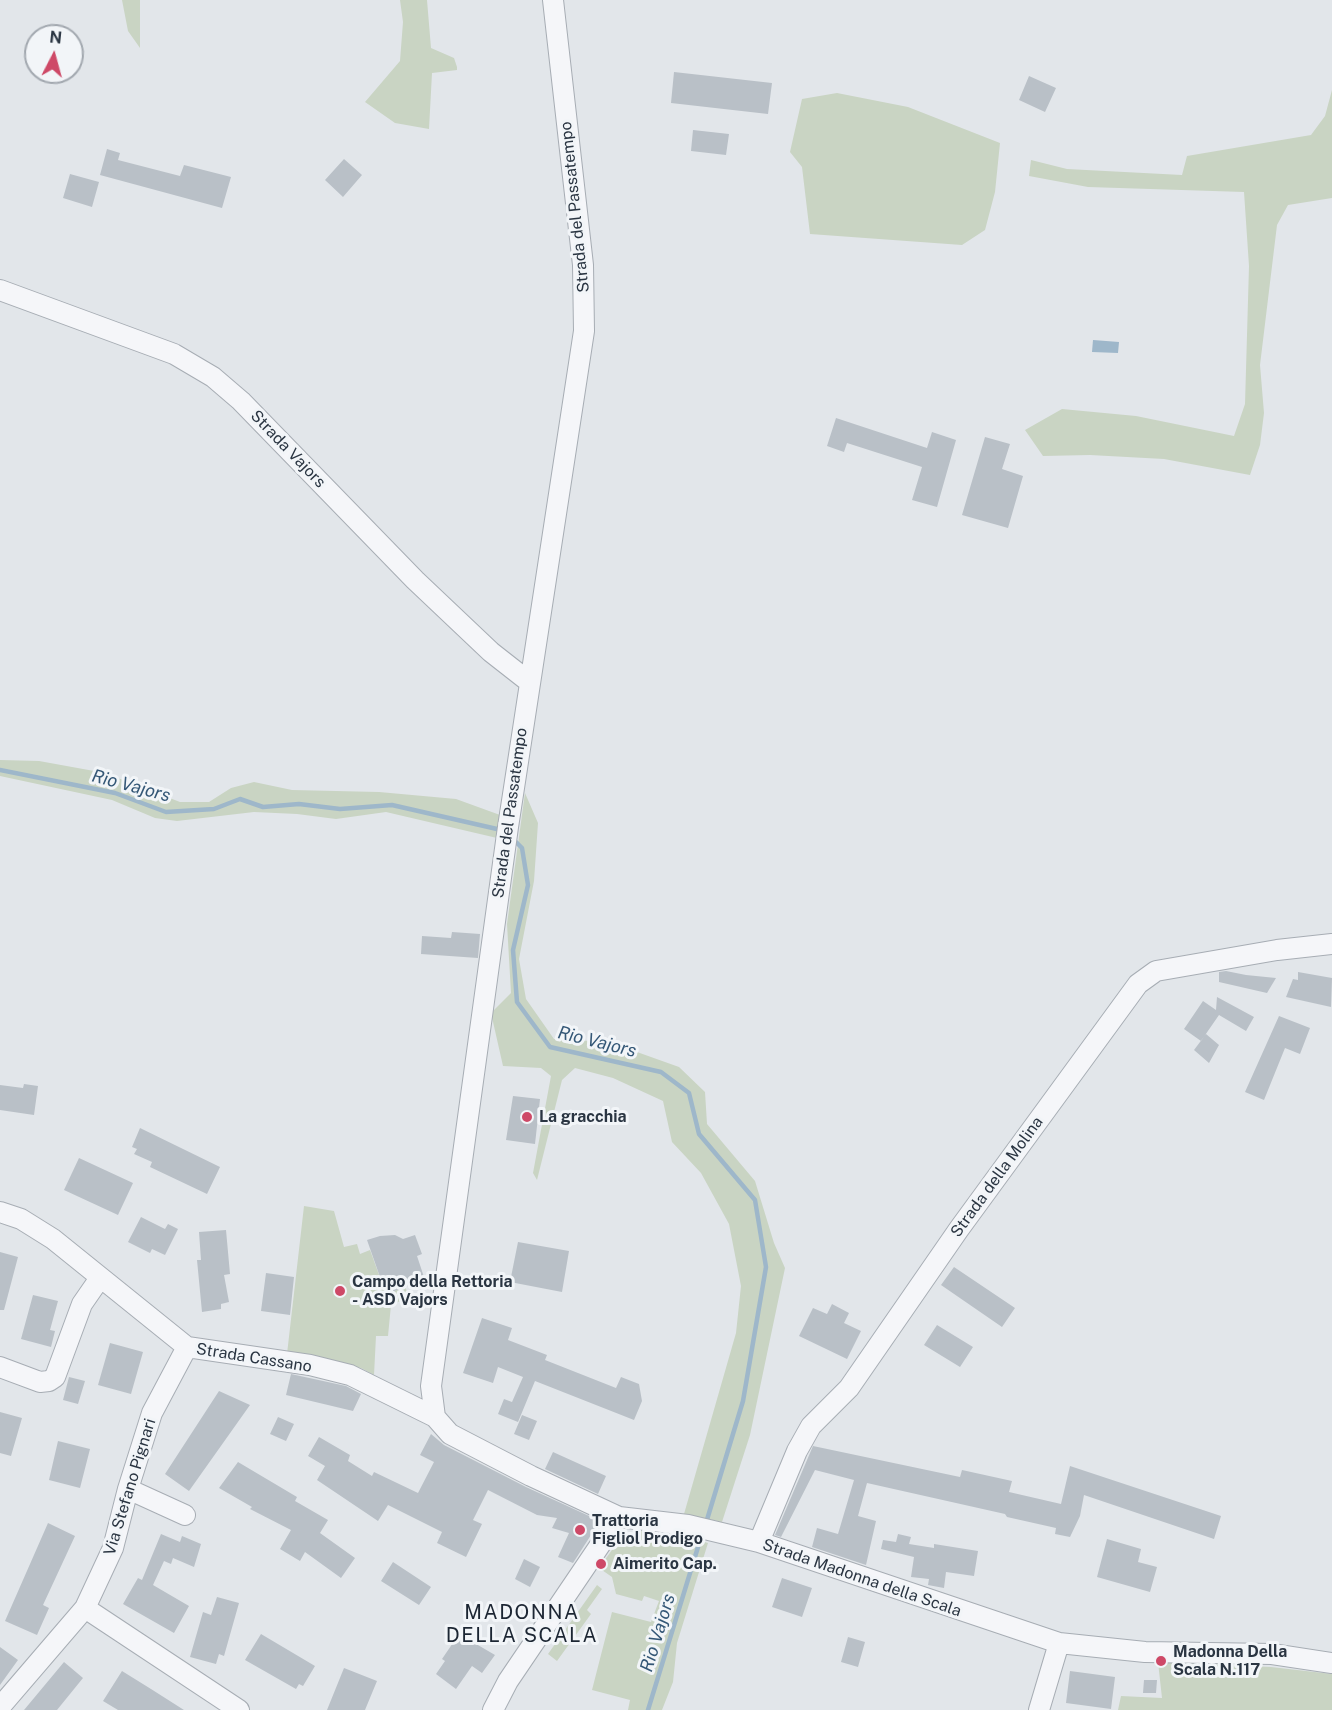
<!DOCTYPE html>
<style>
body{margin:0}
#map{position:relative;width:1332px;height:1710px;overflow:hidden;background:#e2e6ea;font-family:"Public Sans",sans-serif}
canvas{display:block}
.north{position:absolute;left:24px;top:24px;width:60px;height:60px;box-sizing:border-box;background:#f2f5f8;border:2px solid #a2a8af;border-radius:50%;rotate:6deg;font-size:16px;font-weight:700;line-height:24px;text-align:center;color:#2a3542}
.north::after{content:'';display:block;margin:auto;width:21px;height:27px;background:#ce4967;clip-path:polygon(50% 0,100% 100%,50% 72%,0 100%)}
</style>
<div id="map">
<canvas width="1332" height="1710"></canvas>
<div class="north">N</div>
</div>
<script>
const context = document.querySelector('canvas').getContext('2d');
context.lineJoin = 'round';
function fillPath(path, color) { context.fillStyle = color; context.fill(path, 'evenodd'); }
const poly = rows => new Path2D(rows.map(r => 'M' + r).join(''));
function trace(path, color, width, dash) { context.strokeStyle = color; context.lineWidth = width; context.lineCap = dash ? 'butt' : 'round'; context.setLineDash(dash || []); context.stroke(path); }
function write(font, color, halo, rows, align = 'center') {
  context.font = font + ' "Public Sans",sans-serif'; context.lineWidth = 6; context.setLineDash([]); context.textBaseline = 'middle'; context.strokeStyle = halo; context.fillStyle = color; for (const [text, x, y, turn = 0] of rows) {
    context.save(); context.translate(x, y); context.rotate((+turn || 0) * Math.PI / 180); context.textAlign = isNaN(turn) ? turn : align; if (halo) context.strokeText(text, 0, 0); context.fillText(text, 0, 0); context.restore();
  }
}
fillPath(poly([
 [122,0,140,0,140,48,128,31],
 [400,0,427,0,431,48,454,58,457,67,457,70,432,73,429,129,395,123,365,102,400,61,403,22],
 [1332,90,1332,198,1288,205,1277,225,1260,365,1264,413,1260,445,1250,475,1164,459,1090,455,1043,456,1025,430,1062,409,1136,416,1234,436,1245,404,1249,266,1244,192,1088,187,1029,176,1031,160,1067,169,1182,175,1187,156,1311,135,1325,116],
 [837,93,908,107,1000,143,995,192,985,230,962,245,810,234,802,167,790,152,802,99],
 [0,760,39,761,105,773,180,802,209,802,231,788,254,782,292,790,379,792,456,799,500,815,497,838,386,812,336,819,297,814,254,812,177,821,155,818,112,800,0,776],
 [525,793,538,823,534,881,519,959,526,999,554,1039,609,1042,679,1067,705,1092,707,1124,755,1181,774,1243,785,1268,750,1435,722,1522,684,1514,736,1333,741,1286,729,1224,701,1173,672,1142,663,1101,613,1078,575,1068,562,1080,537,1180,533,1173,551,1076,541,1068,503,1066,491,1013,511,993,507,924],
 [304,1206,334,1211,344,1247,357,1244,360,1254,370,1250,386,1294,405,1287,410,1297,391,1305,388,1336,376,1336,374,1375,361,1368,287,1354],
 [646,1530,678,1534,708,1543,677,1643,673,1682,662,1710,628,1710,630,1700,592,1690,612,1612,651,1622,659,1601,644,1596,642,1601,616,1594,612,1577,599,1568,622,1536],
 [597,1585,602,1589,587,1610,591,1614,557,1661,548,1654],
 [1158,1662,1271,1667,1332,1674,1332,1710,1118,1710,1121,1696,1162,1698]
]), '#c9d4c3');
fillPath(poly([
 [1093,340,1119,342,1118,353,1092,352]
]), '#9eb7ca');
trace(poly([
 [0,770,115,793,166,812,214,809,240,799,263,807,299,804,340,809,392,805,497,829,503,833],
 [513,839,522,848,528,885,513,950,517,1002,550,1047,661,1072,689,1093,699,1134,755,1200,766,1267,743,1401,706,1523],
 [648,1710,702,1534]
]), '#9eb7ca', 4.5);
fillPath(poly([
 [674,72,772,83,768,114,671,103],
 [1029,76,1056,88,1045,112,1019,100],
 [693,130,729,134,726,155,691,151],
 [107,149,120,153,118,160,180,176,184,165,231,177,222,208,100,175],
 [344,159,362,175,343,197,325,180],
 [70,174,99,182,92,207,63,198],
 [836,418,927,448,932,432,956,440,937,507,912,500,922,467,847,443,844,452,827,446],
 [985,437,1010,444,1002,469,1023,476,1008,528,962,515],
 [452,932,480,934,478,958,421,954,422,936,451,938],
 [1226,971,1246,975,1276,978,1267,993,1219,982,1219,972],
 [1298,972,1332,978,1331,1007,1286,997,1293,979,1298,980],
 [1217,997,1254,1017,1246,1031,1219,1015,1201,1041,1184,1029,1203,1001,1216,1010],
 [1279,1016,1310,1028,1300,1054,1285,1048,1264,1100,1245,1092],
 [1206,1034,1219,1045,1209,1063,1194,1050],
 [24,1084,38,1086,34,1115,0,1110,0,1085,23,1088],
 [513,1096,540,1099,535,1144,506,1140],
 [140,1128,220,1167,207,1194,150,1167,152,1162,134,1154,137,1149,132,1147],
 [79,1158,133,1183,118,1215,64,1190],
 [141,1217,165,1229,168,1224,178,1229,165,1255,152,1249,150,1253,128,1242],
 [226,1230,230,1274,224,1275,229,1302,221,1304,221,1309,202,1312,197,1260,201,1260,199,1232],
 [395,1235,403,1239,415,1235,422,1254,417,1256,425,1280,386,1294,367,1240,380,1236],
 [518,1242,569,1251,562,1292,510,1282],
 [0,1252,18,1257,4,1310,0,1310],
 [954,1267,1015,1308,1002,1327,941,1285],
 [266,1273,294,1277,290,1315,261,1311],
 [33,1295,58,1301,50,1330,55,1331,51,1347,21,1339],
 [832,1304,849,1313,844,1323,861,1331,847,1359,799,1336,813,1308,827,1314],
 [482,1318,512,1328,508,1340,547,1355,545,1360,616,1388,621,1377,639,1384,642,1401,634,1420,535,1381,518,1422,498,1414,504,1399,512,1402,523,1377,498,1367,493,1383,463,1373],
 [937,1325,973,1347,960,1367,924,1345],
 [110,1343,143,1352,131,1394,98,1385],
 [291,1374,346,1386,361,1394,353,1411,286,1395],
 [69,1377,85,1381,78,1404,63,1400],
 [219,1391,250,1405,189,1491,165,1474],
 [0,1412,22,1418,11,1456,0,1453],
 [522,1415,537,1421,529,1440,514,1434],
 [278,1417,294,1424,286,1441,270,1434],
 [431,1434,444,1445,526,1487,600,1521,573,1563,558,1557,569,1533,552,1528,557,1518,537,1515,488,1490,473,1520,482,1524,466,1557,437,1543,442,1532,388,1505,378,1521,317,1480,325,1466,308,1456,319,1437,350,1455,348,1461,372,1476,374,1472,418,1493,434,1462,420,1455],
 [58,1441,90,1449,80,1488,49,1480],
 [813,1446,960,1477,962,1470,1012,1481,1009,1492,1061,1504,1070,1466,1221,1516,1214,1539,1084,1495,1080,1516,1070,1537,1055,1534,1056,1528,1007,1517,1005,1514,867,1483,858,1516,876,1521,866,1565,812,1547,817,1528,838,1534,854,1480,815,1470,781,1537,775,1535],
 [553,1452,606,1476,598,1494,545,1469],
 [238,1462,297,1497,295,1501,328,1520,320,1533,355,1558,341,1578,305,1552,300,1561,280,1549,291,1530,250,1509,252,1507,219,1488],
 [48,1523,75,1536,43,1605,49,1608,37,1635,5,1621],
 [161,1534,180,1542,182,1536,201,1544,194,1567,173,1558,171,1564,164,1561,153,1585,189,1606,174,1633,123,1604,138,1578,142,1580],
 [898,1534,911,1537,909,1544,934,1548,934,1544,978,1551,974,1576,946,1572,944,1588,928,1585,929,1579,911,1577,914,1557,881,1549,883,1540,896,1542],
 [1107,1539,1141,1549,1138,1562,1157,1567,1150,1592,1097,1577],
 [524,1559,540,1567,530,1587,515,1579],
 [393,1562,431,1587,419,1605,381,1581],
 [782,1578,812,1588,802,1617,772,1607],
 [217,1597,239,1603,224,1656,219,1654,216,1664,190,1657,203,1612,211,1615],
 [261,1634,315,1666,303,1686,299,1684,296,1689,245,1660],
 [459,1634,495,1655,482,1673,472,1666,456,1689,436,1674,445,1661,442,1659],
 [848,1637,865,1642,858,1667,841,1662],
 [0,1647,18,1660,0,1685],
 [64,1662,83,1678,57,1710,24,1710],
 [344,1668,377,1681,365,1710,327,1710],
 [122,1671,151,1689,184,1710,118,1710,103,1701],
 [1070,1671,1115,1677,1111,1709,1066,1703],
 [1144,1680,1157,1680,1156,1693,1143,1693]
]), '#b9c0c7');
const minor = poly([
 [553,0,583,265,584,331,508,827,431,1386,435,1417,450,1434,531,1476,619,1517,688,1525,759,1542,1059,1643,1145,1652,1272,1654,1332,1663],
 [0,290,174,354,213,377,241,401,415,580,491,652,528,681],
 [0,1212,21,1219,53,1239,187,1347,310,1365,350,1375,435,1417],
 [0,1367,40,1382,49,1381,55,1377,82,1304,100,1278],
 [128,1489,185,1515],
 [759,1542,797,1451,811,1426,849,1388,959,1229,1138,984,1156,971,1277,950,1332,944],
 [85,1608,239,1710],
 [0,1707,85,1608,113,1548,128,1489,152,1413,187,1347],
 [493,1710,508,1681,619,1517],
 [1039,1710,1059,1643]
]);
trace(minor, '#a7adb4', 22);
trace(minor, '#f5f6f9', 20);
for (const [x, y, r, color] of [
 [527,1117,6,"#ce4967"],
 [340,1291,6,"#ce4967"],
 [580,1530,6,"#ce4967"],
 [601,1564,6,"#ce4967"],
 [1161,1661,6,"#ce4967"]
]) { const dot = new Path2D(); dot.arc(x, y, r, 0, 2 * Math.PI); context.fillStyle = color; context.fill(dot); trace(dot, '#f2f5f8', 2); }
write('16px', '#2a3542', '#f2f5f8', [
 ["Strada del Passatempo",575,207,-96],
 ["Strada Vajors",288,449,46],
 ["Strada del Passatempo",510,813,-82],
 ["Strada della Molina",997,1177,-54],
 ["Strada Cassano",254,1358,9],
 ["Via Stefano Pignari",130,1487,-73],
 ["Strada Madonna della Scala",862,1578,19]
]);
write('bold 16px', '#2a3542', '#f2f5f8', [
 ["La gracchia",539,1117],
 ["Campo della Rettoria",352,1282],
 ["- ASD Vajors",352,1300],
 ["Trattoria",592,1521],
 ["Figliol Prodigo",592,1539],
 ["Aimerito Cap.",613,1564],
 ["Madonna Della",1173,1652],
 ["Scala N.117",1173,1670]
], 'left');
write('italic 18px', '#345776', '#f2f5f8', [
 ["Rio Vajors",131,786,15],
 ["Rio Vajors",597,1042,14],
 ["Rio Vajors",658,1633,-73]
]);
context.letterSpacing = '1.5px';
write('20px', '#1c2633', '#f2f5f8', [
 ["MADONNA",522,1613],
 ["DELLA SCALA",522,1636]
]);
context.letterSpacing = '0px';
</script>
